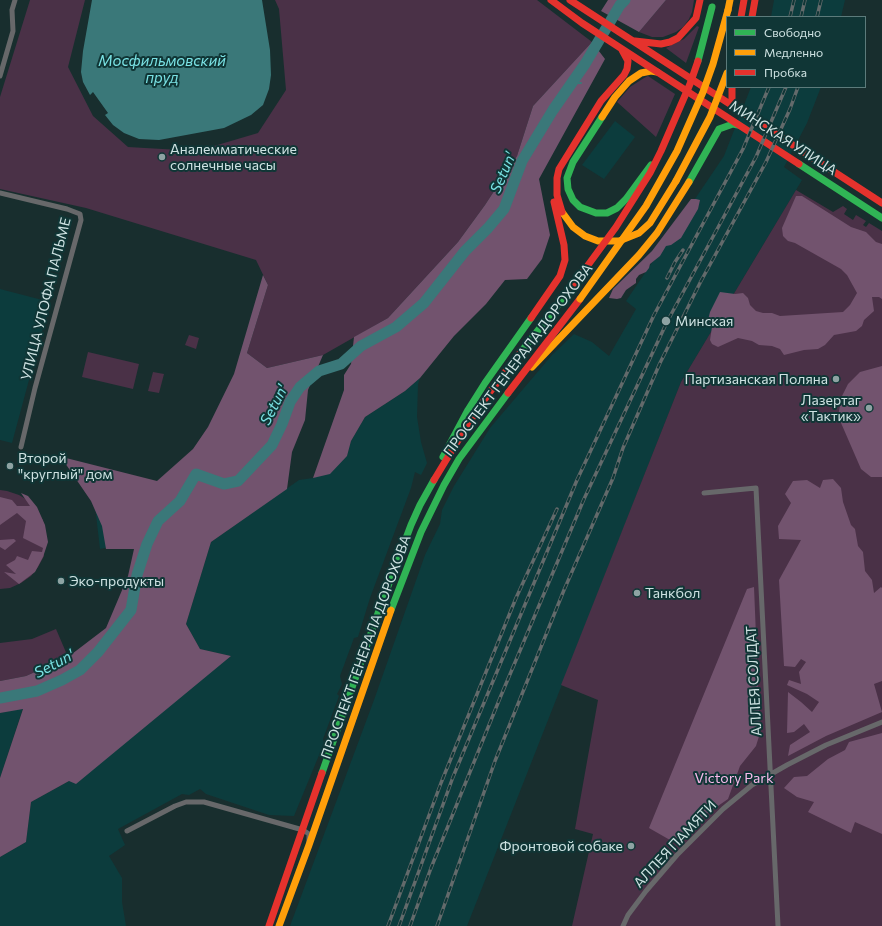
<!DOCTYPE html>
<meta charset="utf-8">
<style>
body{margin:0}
#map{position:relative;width:882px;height:926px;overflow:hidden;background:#182e2e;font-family:Commissioner,sans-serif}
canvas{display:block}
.legend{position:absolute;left:726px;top:16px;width:140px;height:72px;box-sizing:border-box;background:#103636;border:1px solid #5c7b7b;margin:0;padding:5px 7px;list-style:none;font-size:12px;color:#cee2e2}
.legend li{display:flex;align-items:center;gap:8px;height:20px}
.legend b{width:20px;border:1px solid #5c7b7b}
</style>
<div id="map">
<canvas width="882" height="926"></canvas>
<ul class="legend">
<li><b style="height:5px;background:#30b455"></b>Свободно</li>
<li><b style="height:5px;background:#ff9f0a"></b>Медленно</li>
<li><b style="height:5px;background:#e5322d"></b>Пробка</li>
</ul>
</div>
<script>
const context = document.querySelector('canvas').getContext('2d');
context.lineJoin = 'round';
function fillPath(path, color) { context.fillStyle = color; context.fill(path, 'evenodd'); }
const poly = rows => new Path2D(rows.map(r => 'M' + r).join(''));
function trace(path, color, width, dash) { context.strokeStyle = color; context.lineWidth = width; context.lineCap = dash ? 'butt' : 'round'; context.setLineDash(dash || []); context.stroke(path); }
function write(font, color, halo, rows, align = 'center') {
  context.font = font + ' Commissioner,sans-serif'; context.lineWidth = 4; context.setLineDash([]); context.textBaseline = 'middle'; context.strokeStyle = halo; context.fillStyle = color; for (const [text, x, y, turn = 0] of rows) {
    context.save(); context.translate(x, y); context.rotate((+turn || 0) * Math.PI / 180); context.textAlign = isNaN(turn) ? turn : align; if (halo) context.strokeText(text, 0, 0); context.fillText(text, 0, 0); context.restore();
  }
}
fillPath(poly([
 [774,0,845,0,841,17,771,17],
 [751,87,821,87,807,123,784,167,802,180,681,382,467,926,290,926,374,700,425,555,440,524,442,510,454,486,490,428,552,355,574,334,592,342,609,356,636,309,626,301,724,156],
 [615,121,635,137,604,179,582,165],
 [0,289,50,302,12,443,0,440],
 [420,378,418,384,417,417,421,442,427,463,421,475,415,472,411,488,370,598,358,637,354,638,340,676,342,684,337,694,339,696,323,739,324,743,294,816,269,815,206,794,200,789,189,795,182,794,118,829,125,845,109,856,122,878,122,902,126,926,0,926,0,857,26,842,31,802,69,781,231,656,200,649,186,624,211,542,299,480,313,478,347,456,351,441,365,417,405,391],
 [104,505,110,547,100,549,95,506],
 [23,708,0,778,0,713]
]), '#0c3c3d');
fillPath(poly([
 [30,0,85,0,68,67,93,116,128,147,197,151,258,133,286,90,279,9,275,0,537,0,592,42,533,106,517,156,485,205,458,242,388,318,323,355,267,368,247,353,268,285,256,260,86,208,0,189,0,97],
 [666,0,694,0,692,12,689,19,683,27,676,32,663,37,652,37,639,32],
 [697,26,699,27,686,63,666,48,684,39],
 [648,76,675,94,656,137,617,102,630,87,644,78],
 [796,190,833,212,843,206,847,209,844,214,853,220,856,215,866,221,863,225,866,227,869,223,882,231,882,926,572,926,593,834,575,829,598,700,561,685,681,382],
 [189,335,199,338,196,349,185,345],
 [88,352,139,364,133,389,82,377],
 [153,372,164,374,159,393,148,391],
 [0,490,7,491,19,495,29,501,43,520,44,556,38,567,31,576,21,583,10,588,0,589],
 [56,629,68,657,26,676,0,681,0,643,32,639]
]), '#4a3147');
fillPath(poly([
 [608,0,666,0,639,32,601,11],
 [592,42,605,59,539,179,550,235,542,259,527,279,505,280,486,304,454,336,420,378,405,391,365,417,351,441,347,456,330,474,313,478,344,390,344,375,351,364,354,337,388,318,458,242,485,205,517,156,533,106],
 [796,196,802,196,851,227,866,232,876,242,882,244,882,299,879,297,872,297,874,311,864,320,862,326,856,331,834,335,825,345,818,349,804,350,784,355,780,349,772,346,759,345,752,341,738,338,718,347,712,344,710,340,712,327,708,320,710,312,720,292,735,294,743,293,748,298,750,305,756,311,763,313,772,313,780,316,843,312,850,305,857,293,847,275,841,269,795,243,788,241,783,236,782,228],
 [691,199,696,199,700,200,698,209,681,238,671,245,666,246,660,256,650,264,649,268,646,272,639,275,636,279,636,283,626,290,621,298,617,299,609,298,613,289,652,251],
 [263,275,268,285,247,353,267,368,323,355,308,390,305,420,292,452,287,489,211,542,186,624,200,649,231,656,76,784,69,781,31,802,26,842,0,857,0,778,23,709,0,713,0,681,26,676,68,657,106,628,128,576,134,549,106,549,102,526,91,501,65,463,66,458,157,481,193,449,208,427,234,374],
 [882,366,882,477,871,477,861,469,838,416,842,396,848,384,860,372],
 [833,479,841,488,843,502,851,525,855,529,858,546,863,552,865,571,872,580,874,593,881,587,882,588,882,681,874,684,882,712,826,736,788,756,790,745,810,732,804,724,794,732,787,733,788,692,801,702,812,712,819,702,807,694,787,685,789,680,801,684,799,672,806,662,801,659,795,667,784,666,779,580,801,540,779,539,778,526,791,503,785,494,793,481,807,480,820,488,823,480],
 [21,493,28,496,37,507,45,525,48,542,43,557,35,572,19,584,4,572,16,574,6,565,15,560,17,556,28,560,32,551,42,552,43,548,23,538,26,521,17,513,0,525,0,497,12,500,17,506,30,506],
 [14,539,16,541,5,550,0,547,0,540],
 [754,587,760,733,756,746,740,766,728,799,702,817,687,832,677,844,649,828,747,589],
 [882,733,882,834,855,822,851,833,808,812,814,802,797,797,784,788,794,777,807,776,828,759,845,750,849,742]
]), '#72536e');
fillPath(poly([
 [92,0,262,0,270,50,271,75,269,89,263,105,251,115,224,128,159,140,139,139,124,133,113,125,105,115,108,113,93,92,90,95,83,82,81,72,83,51]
]), '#3a7879');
trace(poly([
 [572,83,581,83]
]), '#3a7879', 2);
trace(poly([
 [0,698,37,691,62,680,80,670,98,652,131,610,137,575,147,544,158,521,180,501,196,474,224,484,238,481,272,445,282,424,290,402,300,387,319,371,341,364,361,346,396,327,424,303,465,251,488,228,504,209,522,161,553,110,585,64,620,5,625,0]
]), '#3a7879', 11);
trace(poly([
 [0,76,13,31,12,10,15,0],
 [0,193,67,209,80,214,81,220,35,388,21,447],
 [704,493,756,488,778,926],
 [127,831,175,806,186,802,204,802,303,830,309,834,309,841],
 [623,926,628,915,646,891,677,855,723,809,752,785,787,765,826,745,882,722]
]), '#67686a', 5);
trace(poly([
 [602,117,573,162,567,178,568,189,573,200,580,207,596,213,607,213,617,208,626,199,651,165],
 [799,164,882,218],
 [689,182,719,129,733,124,738,125],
 [521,352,569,291],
 [443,457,468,410,485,383,531,318],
 [391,610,421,532,444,485,459,459,508,393],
 [322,773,382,602,411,525,420,505,434,480]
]), '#30b455', 7);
trace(poly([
 [728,10,730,0],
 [602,117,615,97,629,81,641,73,651,71,657,72],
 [562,212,573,227,585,236,598,241,619,241,639,233,650,223,676,181],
 [532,367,639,255,657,233,689,182],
 [279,926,309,845,391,610]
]), '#ff9f0a', 7);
trace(poly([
 [551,0,582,23,799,164],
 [570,0,882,203],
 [741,17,744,0],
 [752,17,755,0],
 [635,41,661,44,670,42,678,38,696,18,700,0],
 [732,87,732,101,736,108],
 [562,212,557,195,557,178,559,169,601,101,624,75,627,69,628,61,622,50],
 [531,318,560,276,565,260,564,245,554,202],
 [508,393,580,299],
 [434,480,468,424,489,393,521,352],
 [269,926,322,773]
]), '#e5322d', 7);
const rail = poly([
 [790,17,794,0],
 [801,17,805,0],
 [817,17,821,0],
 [667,278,675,262,683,250],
 [388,926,441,783,516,598,557,509],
 [399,926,453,777,577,480,654,315,743,149,769,87],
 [410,926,431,868,500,698,584,499,667,322,756,157,786,87],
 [437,926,495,761,564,590,613,478,623,448,660,363,701,281,766,162,790,109,798,87]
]);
trace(rail, '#636a6b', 3.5);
trace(rail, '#103636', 2, [6]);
trace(poly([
 [698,61,712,7]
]), '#30b455', 7);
trace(poly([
 [676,181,710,117,727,73],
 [580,299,646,206,677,151,703,92,713,64,728,10]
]), '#ff9f0a', 7);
trace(poly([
 [569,291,616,227,650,173,661,151,690,84,698,61]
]), '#e5322d', 7);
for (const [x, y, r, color] of [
 [162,157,4,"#8ea3a3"],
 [666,321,5,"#8ea3a3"],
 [836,379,4,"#8ea3a3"],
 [869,408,4,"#8ea3a3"],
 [10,466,4,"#8ea3a3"],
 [61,581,4,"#8ea3a3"],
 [637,593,4,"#8ea3a3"],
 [631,846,4,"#8ea3a3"]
]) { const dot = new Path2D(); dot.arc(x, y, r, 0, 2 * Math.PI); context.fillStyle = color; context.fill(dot); trace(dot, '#103636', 1.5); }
write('14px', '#cee2e2', '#103636', [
 ["МИНСКАЯ УЛИЦА",783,138,33],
 ["УЛИЦА УЛОФА ПАЛЬМЕ",46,299,-76],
 ["ПРОСПЕКТ ГЕНЕРАЛА ДОРОХОВА",518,360,-53],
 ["ПРОСПЕКТ ГЕНЕРАЛА ДОРОХОВА",366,647,-70],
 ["АЛЛЕЯ СОЛДАТ",754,681,-93],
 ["АЛЛЕЯ ПАМЯТИ",675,844,-47]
]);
write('14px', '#cee2e2', '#103636', [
 ["Аналемматические",170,149],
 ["солнечные часы",170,165],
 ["Минская",675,321],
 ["Партизанская Поляна",828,379,"right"],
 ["Лазертаг",861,400,"right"],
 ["«Тактик»",861,416,"right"],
 ["Второй",18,458],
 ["\"круглый\" дом",18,474],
 ["Эко-продукты",69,581],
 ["Танкбол",645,593],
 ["Фронтовой собаке",623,846,"right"]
], 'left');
write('14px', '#fabaec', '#103636', [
 ["Victory Park",734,778]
]);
write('italic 15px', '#7ae2e4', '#103636', [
 ["Мосфильмовский",162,61],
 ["пруд",162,78],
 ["Setun'",503,173,-67],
 ["Setun'",274,405,-63],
 ["Setun'",54,664,-28]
]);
</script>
